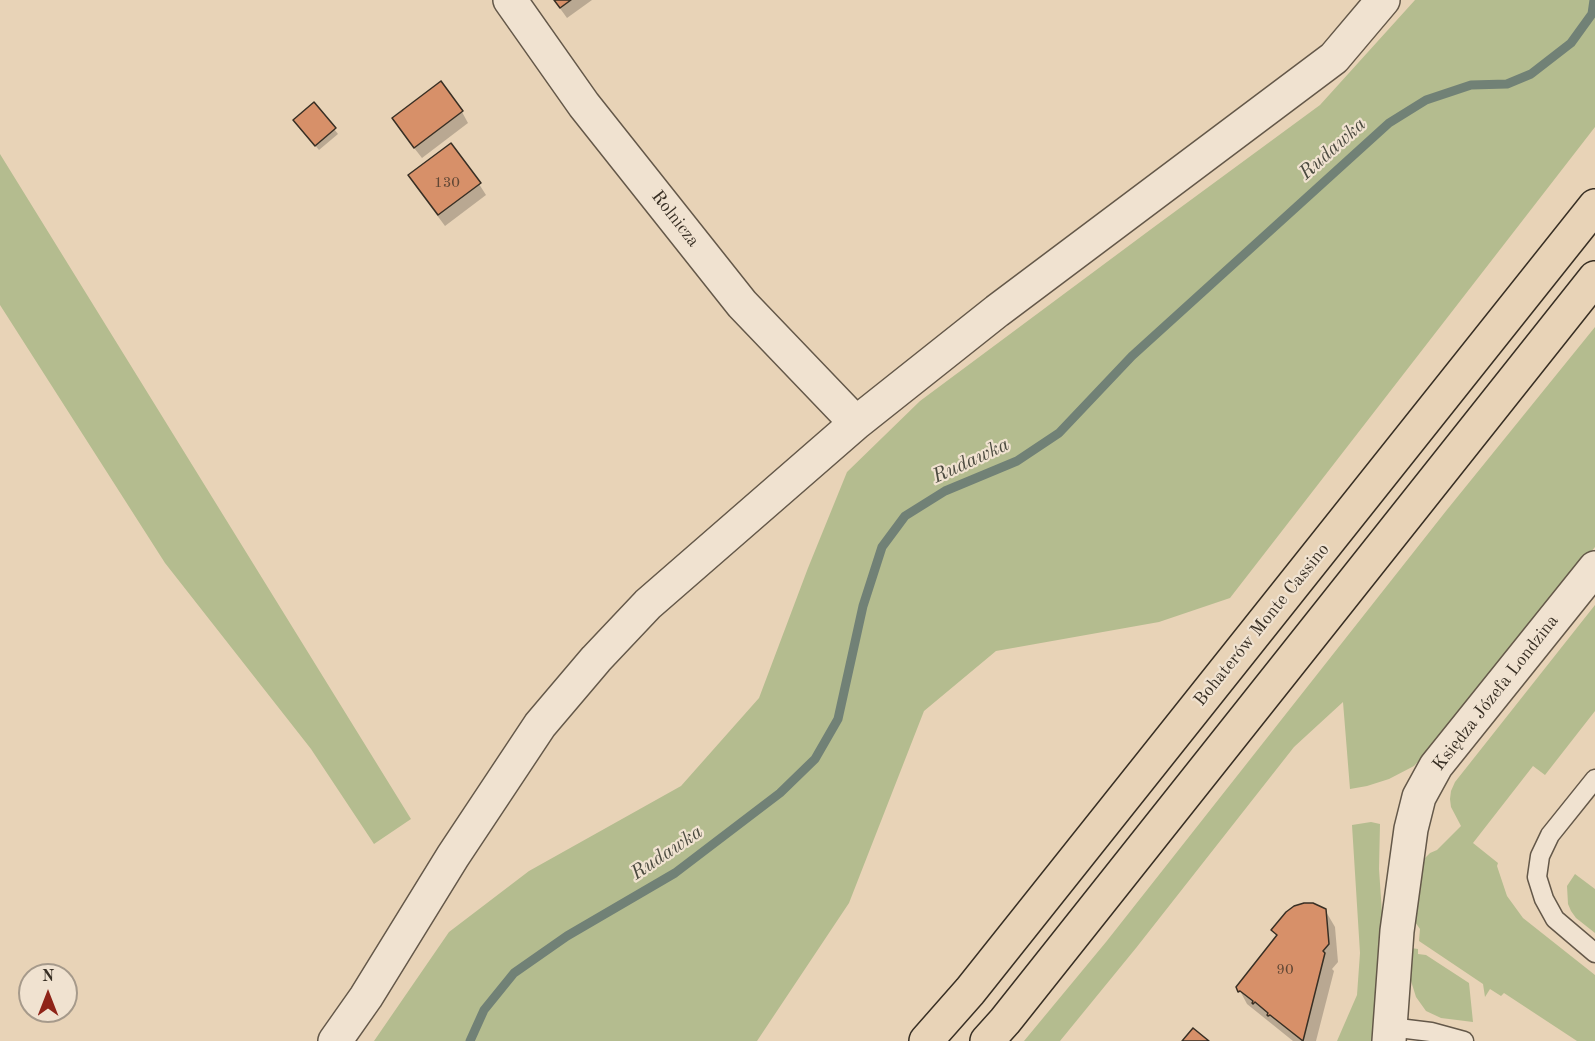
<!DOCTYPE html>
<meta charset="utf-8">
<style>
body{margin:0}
#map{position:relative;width:1595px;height:1041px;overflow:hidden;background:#e8d3b7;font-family:"Old Standard TT",serif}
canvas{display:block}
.north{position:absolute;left:18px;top:963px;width:60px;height:60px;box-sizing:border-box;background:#f0e2d0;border:2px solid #a69a8b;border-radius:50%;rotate:0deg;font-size:16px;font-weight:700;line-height:24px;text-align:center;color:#382f24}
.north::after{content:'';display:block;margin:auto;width:21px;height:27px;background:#8f2418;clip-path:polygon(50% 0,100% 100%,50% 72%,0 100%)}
</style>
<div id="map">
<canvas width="1595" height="1041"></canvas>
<div class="north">N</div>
</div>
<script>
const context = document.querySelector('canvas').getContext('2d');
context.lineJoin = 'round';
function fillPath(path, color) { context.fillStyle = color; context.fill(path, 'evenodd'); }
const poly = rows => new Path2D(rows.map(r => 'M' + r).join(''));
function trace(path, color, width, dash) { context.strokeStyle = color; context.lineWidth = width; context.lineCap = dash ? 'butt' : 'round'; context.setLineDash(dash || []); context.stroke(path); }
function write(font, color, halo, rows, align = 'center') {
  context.font = font + ' "Old Standard TT",serif'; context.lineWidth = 4.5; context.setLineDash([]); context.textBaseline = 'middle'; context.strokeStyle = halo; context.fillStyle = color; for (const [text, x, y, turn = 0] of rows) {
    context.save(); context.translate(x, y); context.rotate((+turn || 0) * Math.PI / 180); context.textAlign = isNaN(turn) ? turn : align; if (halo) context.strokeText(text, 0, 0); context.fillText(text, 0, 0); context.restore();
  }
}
fillPath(poly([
 [1415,0,1595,0,1595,127,1230,598,1159,622,996,651,924,711,849,903,757,1041,374,1041,449,932,529,871,681,786,759,698,808,568,847,472,920,401,1154,227,1320,105],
 [0,154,411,819,374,844,311,749,165,563,0,305],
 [1595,327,1595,547,1439,740,1414,766,1389,779,1367,786,1350,789,1343,702,1294,747,1136,948,1060,1041,1024,1041,1106,942,1446,511],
 [1595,605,1595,711,1545,775,1533,766,1473,843,1498,863,1497,866,1507,896,1523,918,1595,975,1595,1041,1577,1041,1504,993,1501,996,1490,989,1485,997,1483,984,1419,941,1420,929,1413,919,1423,860,1430,853,1437,850,1461,826,1451,807,1450,799,1451,791,1455,782],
 [1371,822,1380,824,1379,869,1383,928,1374,1041,1337,1041,1357,995,1360,953,1352,825],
 [1575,874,1595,889,1595,933,1576,918,1571,911,1568,904,1567,886],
 [1411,948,1418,949,1418,954,1426,955,1469,983,1473,1022,1441,1018,1426,1011,1416,997,1411,981]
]), '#b4bc8f');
fillPath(poly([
 [554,0,592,0,567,18],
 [314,104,338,134,319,150,298,125],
 [462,112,468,123,422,158,400,130,394,119],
 [410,176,479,184,486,195,445,226,416,187],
 [1325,910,1335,927,1338,962,1332,969,1334,971,1316,1041,1293,1041,1247,1004,1238,987,1277,937,1273,930]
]), '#0003');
trace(poly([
 [470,1041,484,1010,514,973,567,936,675,873,780,793,815,759,838,719,863,606,882,547,905,516,945,491,1017,461,1059,433,1132,356,1389,123,1426,100,1471,85,1507,84,1531,74,1571,43,1592,14,1594,0]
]), '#718176', 9);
const building = poly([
 [554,0,571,0,560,8,554,0],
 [441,81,463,111,414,148,392,118,441,81],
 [314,102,336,128,315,146,293,120,314,102],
 [451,143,481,183,438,215,408,175,451,143],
 [1304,903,1313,903,1326,909,1329,944,1323,951,1325,953,1303,1041,1270,1015,1268,1016,1267,1015,1268,1013,1255,1002,1253,1004,1252,1003,1253,1001,1240,991,1238,992,1236,987,1277,935,1271,930,1286,912,1294,906,1304,903],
 [1193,1028,1209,1041,1182,1041,1193,1028]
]);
fillPath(building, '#d79069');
trace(building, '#382f24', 1.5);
const service = poly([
 [1595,779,1550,835,1540,856,1537,877,1544,899,1555,919,1595,953],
 [1390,1027,1431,1032,1464,1041]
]);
const minor = poly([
 [510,0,584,105,742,304,856,423],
 [335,1041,366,997,453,856,540,725,596,659,648,604,856,423,997,311,1334,58,1383,0],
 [1389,1041,1397,931,1411,829,1419,797,1436,766,1595,568]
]);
const motorway = poly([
 [926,1041,970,991,1595,206],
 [987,1041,1005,1021,1595,278]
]);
trace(service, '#645849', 21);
trace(minor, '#645849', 36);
trace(motorway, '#382f24', 36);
trace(service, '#f0e2d0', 18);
trace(minor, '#f0e2d0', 33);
trace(motorway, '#e8d3b7', 33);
write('15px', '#604735', null, [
 ["130",447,183],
 ["90",1285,970]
]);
write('18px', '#382f24', '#f0e2d0', [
 ["Rolnicza",675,219,52],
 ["Bohaterów Monte Cassino",1262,625,-51],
 ["Księdza Józefa Londzina",1496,693,-52]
]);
write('italic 20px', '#4b4a3f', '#f0e2d0', [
 ["Rudawka",1333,149,-42],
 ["Rudawka",971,461,-25],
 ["Rudawka",667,853,-34]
]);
</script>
